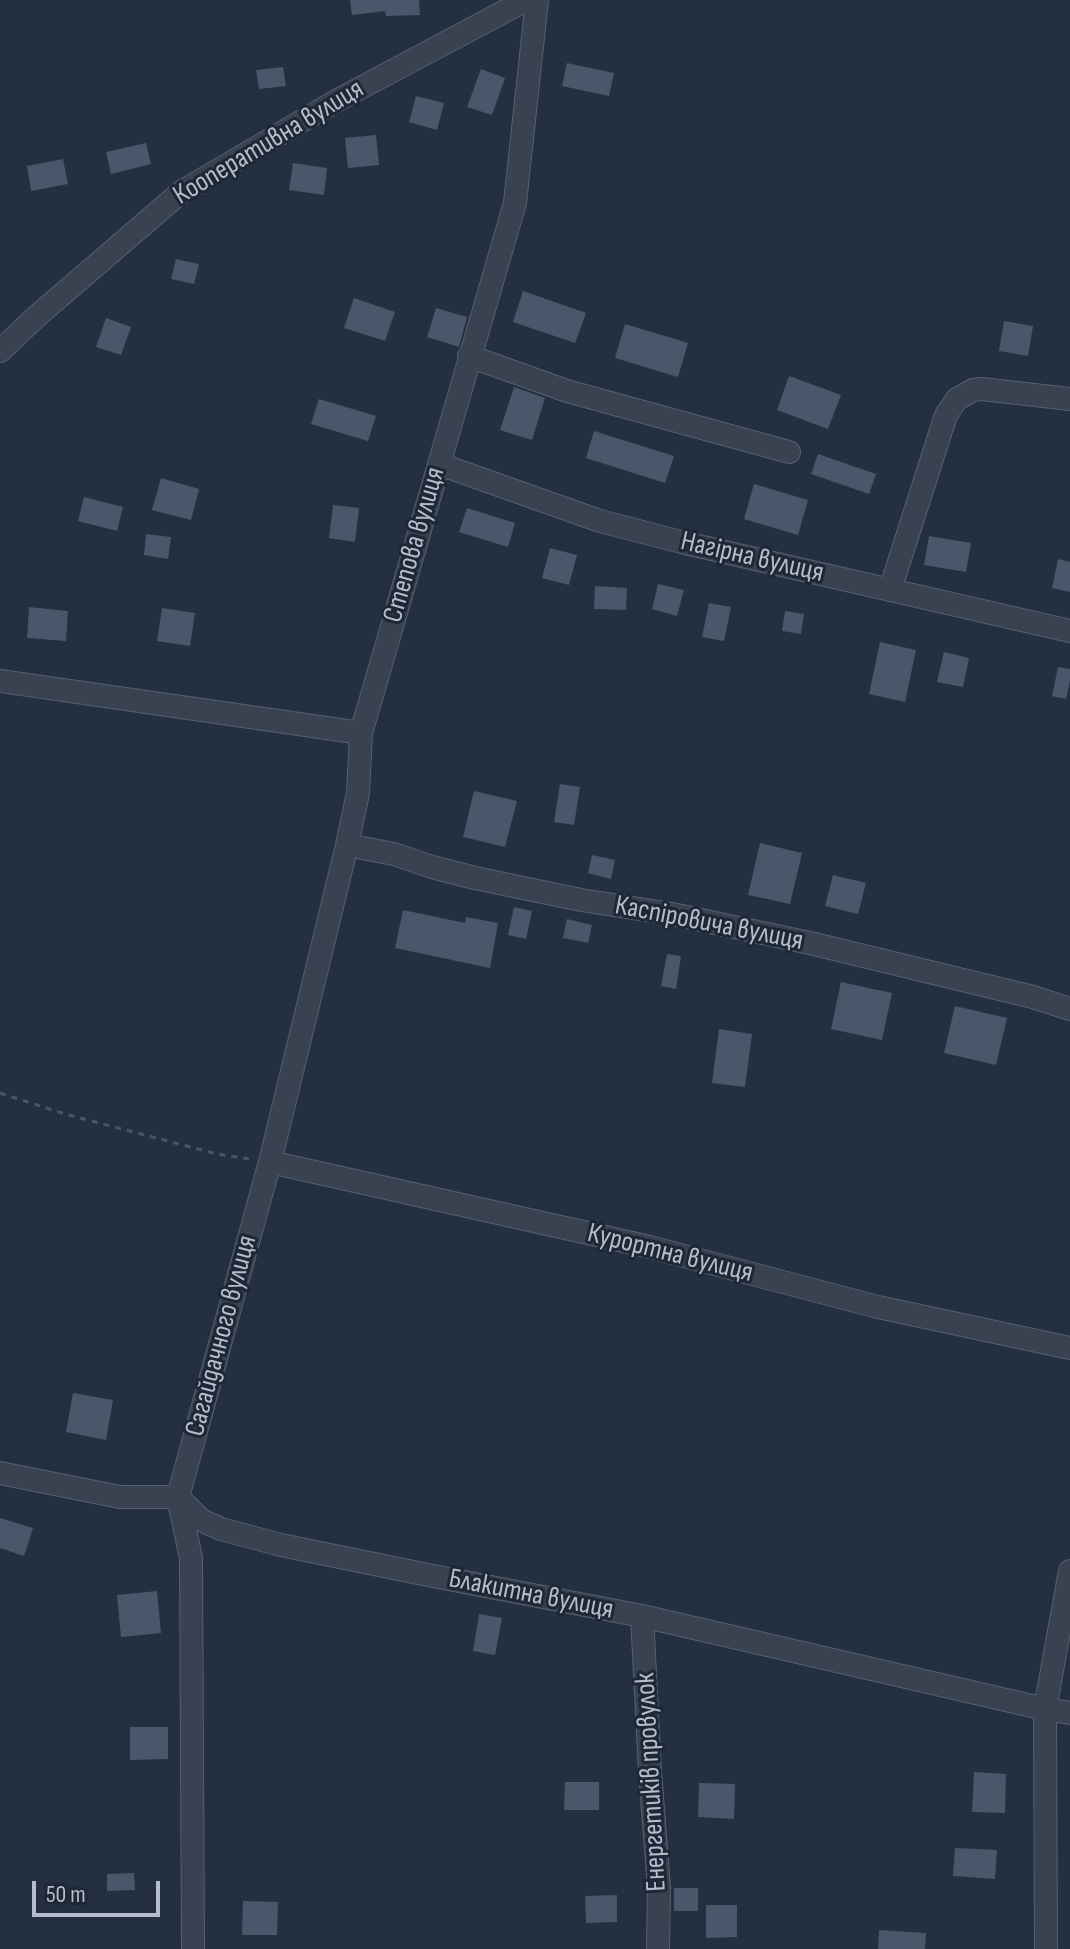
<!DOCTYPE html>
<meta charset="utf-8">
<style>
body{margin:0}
#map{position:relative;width:1070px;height:1949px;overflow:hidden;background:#243041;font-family:"Sofia Sans Condensed",sans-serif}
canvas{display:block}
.scale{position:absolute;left:32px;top:1881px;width:128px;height:36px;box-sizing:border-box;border:4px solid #b5bdcb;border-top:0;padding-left:10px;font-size:24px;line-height:28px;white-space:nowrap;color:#b5bdcb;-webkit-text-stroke:6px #1d2735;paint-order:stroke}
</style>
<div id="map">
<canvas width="1070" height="1949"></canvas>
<div class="scale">50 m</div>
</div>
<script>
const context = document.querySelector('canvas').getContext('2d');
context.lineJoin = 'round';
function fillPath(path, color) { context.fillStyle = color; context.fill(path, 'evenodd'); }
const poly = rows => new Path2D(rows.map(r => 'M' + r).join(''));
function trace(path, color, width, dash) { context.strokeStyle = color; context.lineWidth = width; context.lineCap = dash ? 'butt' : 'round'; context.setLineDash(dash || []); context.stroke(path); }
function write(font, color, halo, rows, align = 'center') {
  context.font = font + ' "Sofia Sans Condensed",sans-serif'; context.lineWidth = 6; context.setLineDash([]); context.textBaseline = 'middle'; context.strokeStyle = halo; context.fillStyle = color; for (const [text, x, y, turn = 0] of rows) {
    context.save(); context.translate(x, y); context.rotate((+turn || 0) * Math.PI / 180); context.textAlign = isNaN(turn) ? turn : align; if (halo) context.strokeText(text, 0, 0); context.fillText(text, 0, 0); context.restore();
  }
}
fillPath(poly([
 [350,0,419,0,420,15,386,16,385,11,352,15],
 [567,63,614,73,609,96,562,86],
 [283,67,286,86,259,89,256,70],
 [481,69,505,78,492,115,467,107],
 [416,96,444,103,437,130,409,122],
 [376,135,379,165,348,168,345,138],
 [146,143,151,164,111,174,106,152],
 [63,159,68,184,31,191,27,166],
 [293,163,327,168,324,195,289,190],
 [176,259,199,264,194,284,171,279],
 [523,291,586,313,575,343,513,322],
 [354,298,395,312,385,341,344,328],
 [436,308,467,317,459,347,427,337],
 [106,318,131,327,121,355,96,347],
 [1004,321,1033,326,1028,356,999,351],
 [625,324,688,343,678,377,615,358],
 [789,376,841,395,828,429,777,410],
 [514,387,545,398,532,440,500,430],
 [319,399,376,416,368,441,311,424],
 [594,431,674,456,665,483,586,458],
 [818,454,876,474,869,494,811,474],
 [161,478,199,489,191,520,152,510],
 [754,484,808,500,798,535,744,519],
 [84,497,123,507,117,531,78,521],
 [333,505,359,508,355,542,329,538],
 [467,508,515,523,508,547,459,532],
 [146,534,171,537,168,559,144,555],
 [929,536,971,543,966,572,924,565],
 [550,548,577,555,569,585,542,578],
 [1058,559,1070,562,1070,592,1052,588],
 [658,584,684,590,677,616,652,609],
 [595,586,627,588,626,610,594,609],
 [709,603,731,607,724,641,702,637],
 [29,607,68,611,66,641,27,638],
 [162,608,195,613,190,646,157,641],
 [785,611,804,614,801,634,782,631],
 [880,642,916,650,905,702,869,694],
 [944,652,969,658,963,687,937,682],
 [1058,667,1070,669,1070,681,1066,699,1052,696],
 [560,784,580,787,574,825,554,822],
 [474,791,517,801,505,847,463,837],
 [760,843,802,853,790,904,748,895],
 [592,855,615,860,611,879,588,873],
 [833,875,866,883,858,914,825,906],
 [514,907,532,911,526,939,508,935],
 [403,910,465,923,466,917,498,923,490,968,395,948],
 [567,919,592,925,588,943,563,938],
 [667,954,681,956,676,989,661,986],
 [841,982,892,993,882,1040,831,1029],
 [955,1006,1007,1018,996,1065,944,1053],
 [719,1029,752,1034,745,1087,712,1083],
 [73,1393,113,1400,106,1440,66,1432],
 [0,1518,33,1528,24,1556,0,1548],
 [157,1591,161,1633,121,1637,117,1595],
 [479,1614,502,1618,495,1655,473,1651],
 [130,1727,168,1727,168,1759,130,1760],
 [974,1772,1006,1774,1005,1813,972,1812],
 [565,1782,599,1782,599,1810,564,1810],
 [699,1783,735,1784,734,1819,698,1817],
 [955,1848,997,1850,995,1879,953,1876],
 [134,1873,135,1890,107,1891,107,1874],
 [674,1888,698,1888,698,1911,674,1911],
 [617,1895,617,1922,586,1923,585,1896],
 [243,1901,278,1902,277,1935,242,1935],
 [706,1905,737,1905,737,1937,706,1938],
 [879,1930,926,1933,925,1949,878,1949]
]), '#4a576a');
const minor = poly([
 [0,351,36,317,181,192,336,101,526,0],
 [469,356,567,391,789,452],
 [439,464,600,521,681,542,1070,631],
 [890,590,946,415,957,399,973,390,982,389,1070,399],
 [0,681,361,733],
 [347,845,394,854,432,867,475,878,581,900,672,914,810,943,1033,997,1070,1009],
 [270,1162,650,1247,878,1307,1070,1348],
 [0,1473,120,1497,178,1497,201,1520,221,1529,281,1545,423,1574,642,1616,1045,1709,1070,1713],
 [642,1616,650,1771,659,1888,658,1949],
 [193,1949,191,1558,178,1497,270,1162,347,845,358,793,361,733,515,203,537,0],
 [1046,1949,1045,1709,1070,1571]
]);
trace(minor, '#56606e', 24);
trace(poly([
 [0,1093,65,1114,217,1154,250,1159]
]), '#445b5e', 3, [6, 6]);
trace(minor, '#384250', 22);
write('28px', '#b5bdcb', '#1d2735', [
 ["Кооперативна вулиця",269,143,-31],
 ["Степова вулиця",415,545,-74],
 ["Нагірна вулиця",752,558,13],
 ["Каспіровича вулиця",709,924,11],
 ["Курортна вулиця",670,1254,14],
 ["Сагайдачного вулиця",222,1336,-75],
 ["Блакитна вулиця",531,1595,11],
 ["Енергетиків провулок",652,1782,-93]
]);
</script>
